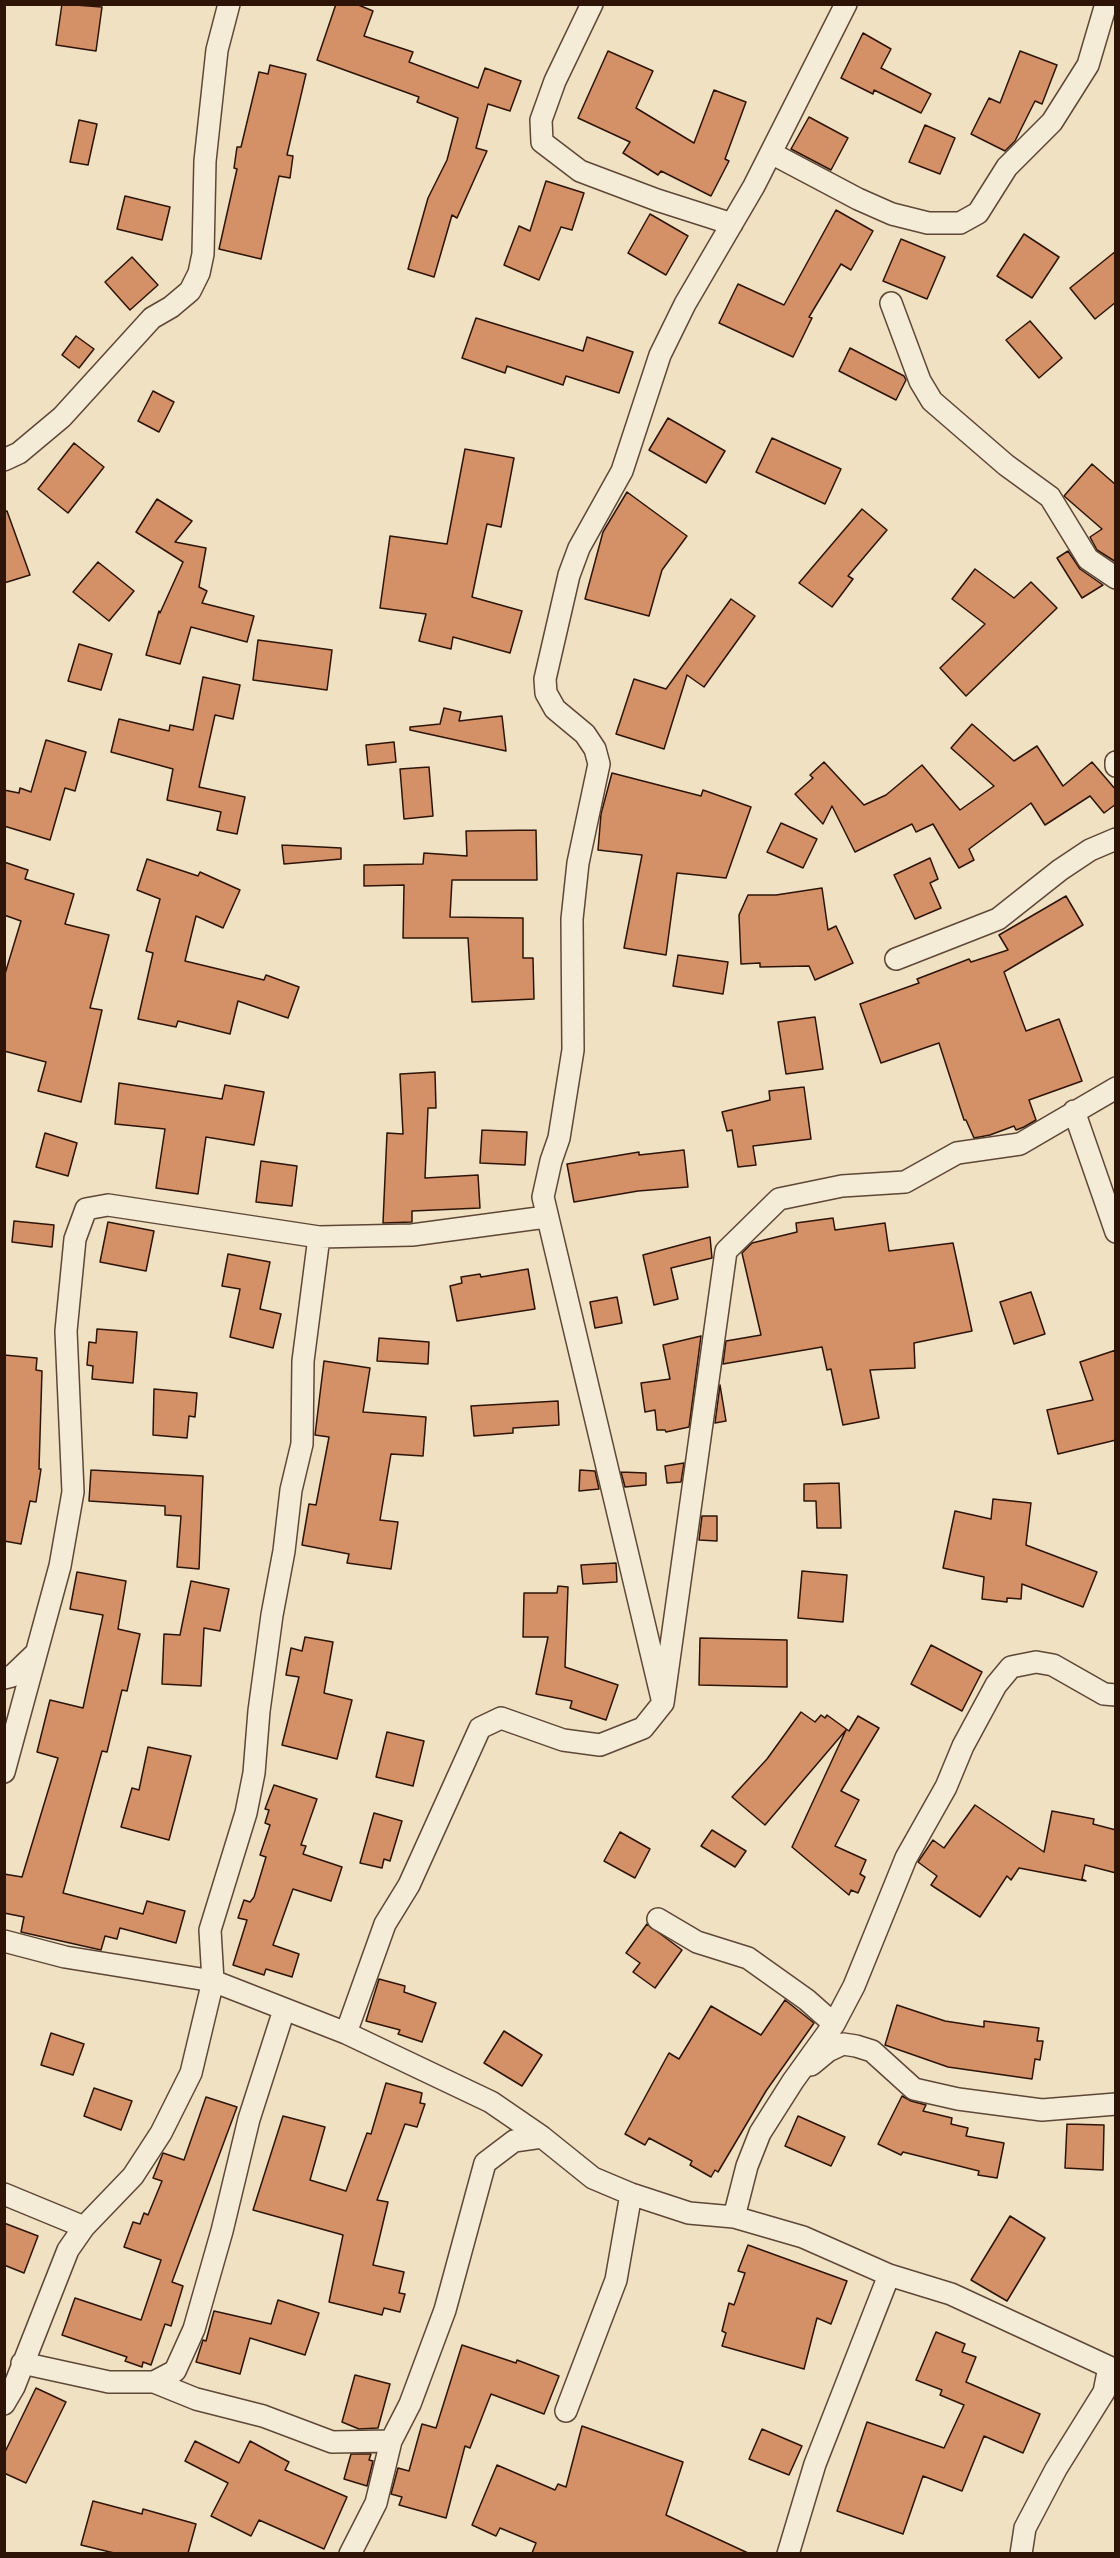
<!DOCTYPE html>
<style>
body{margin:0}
#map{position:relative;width:1120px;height:2558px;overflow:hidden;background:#f0e1c2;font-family:"IM FELL DW Pica",serif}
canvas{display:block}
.frame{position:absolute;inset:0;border:6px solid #2d1407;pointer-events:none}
</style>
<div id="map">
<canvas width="1120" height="2558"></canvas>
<div class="frame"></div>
</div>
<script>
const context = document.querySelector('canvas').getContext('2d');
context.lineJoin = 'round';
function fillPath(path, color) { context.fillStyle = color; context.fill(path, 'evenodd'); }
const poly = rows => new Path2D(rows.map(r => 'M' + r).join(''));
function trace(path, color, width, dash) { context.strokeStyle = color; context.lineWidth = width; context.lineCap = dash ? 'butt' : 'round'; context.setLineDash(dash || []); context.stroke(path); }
const building = poly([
 [62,4,102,7,96,51,56,45,62,4],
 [336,4,356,4,373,11,364,36,413,52,409,62,478,88,485,68,521,81,510,111,488,104,476,148,487,151,457,218,452,215,434,277,408,269,428,198,447,160,458,118,417,102,419,97,317,60,336,4],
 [863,33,891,49,881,68,931,94,921,113,874,90,873,94,841,78,863,33],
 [608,51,653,71,636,108,694,143,714,90,746,102,725,159,729,161,711,196,661,171,658,175,623,153,630,142,578,118,608,51],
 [1020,51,1057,65,1042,104,1035,101,1015,141,1005,151,971,134,989,98,1000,103,1020,51],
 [270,65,306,74,287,155,293,156,290,178,279,176,261,259,219,249,237,169,234,168,237,147,241,147,259,72,268,74,270,65],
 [809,117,848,138,831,170,791,149,809,117],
 [79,120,97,124,88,165,70,162,79,120],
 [925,125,955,138,940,174,909,162,925,125],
 [546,181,584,193,572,230,561,227,539,280,504,265,519,226,530,231,546,181],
 [125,196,170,207,162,240,117,229,125,196],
 [836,210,873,231,851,270,841,264,809,317,812,318,793,357,719,323,738,284,784,305,836,210],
 [650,214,688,236,666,275,628,253,650,214],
 [1024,234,1059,257,1032,298,997,276,1024,234],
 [901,239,945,257,927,299,883,281,901,239],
 [1116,251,1116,302,1095,319,1070,288,1116,251],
 [132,257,158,285,130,310,105,282,132,257],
 [476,318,583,351,587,337,633,352,619,393,566,376,563,385,507,366,505,373,462,358,476,318],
 [1030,321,1062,358,1039,378,1006,340,1030,321],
 [76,336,94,349,79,368,62,355,76,336],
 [850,348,904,376,906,380,896,400,839,371,850,348],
 [153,391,174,402,159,432,138,421,153,391],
 [668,418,725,451,706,483,649,450,668,418],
 [772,438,841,469,825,504,756,472,772,438],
 [74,443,104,467,68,513,38,489,74,443],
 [465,449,514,458,501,527,487,524,472,597,522,611,510,653,453,637,451,649,419,641,426,614,380,608,390,536,447,544,465,449],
 [1092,464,1116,485,1116,562,1097,550,1090,537,1102,529,1064,496,1092,464],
 [627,492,687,536,662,570,649,616,585,599,603,532,627,492],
 [157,499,192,521,175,542,206,548,199,587,207,591,202,603,254,616,247,642,191,627,180,664,146,655,159,611,160,613,183,562,136,532,157,499],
 [862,509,887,530,848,576,853,579,832,607,799,583,862,509],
 [7,511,30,575,4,583,4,512,7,511],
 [1068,551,1080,569,1103,585,1082,598,1057,558,1068,551],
 [98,562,134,591,109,621,73,592,98,562],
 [975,569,1014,598,1031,582,1057,608,966,696,940,668,985,624,952,599,975,569],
 [731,599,755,616,704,687,687,675,664,749,616,734,634,679,666,689,731,599],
 [258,640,332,650,327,690,253,680,258,640],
 [79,644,112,654,101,690,68,681,79,644],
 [203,677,240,685,233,719,215,715,199,787,245,797,237,834,217,830,221,812,167,800,173,769,111,752,119,719,169,731,170,725,193,730,203,677],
 [444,708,461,712,459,721,502,716,506,751,410,730,410,727,440,724,444,708],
 [972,724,1014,761,1037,746,1063,786,1092,762,1116,790,1116,804,1104,813,1090,796,1045,825,1031,803,969,849,974,860,959,868,933,824,916,832,912,824,855,852,832,806,823,824,795,794,813,778,810,775,824,762,864,805,886,795,922,765,960,810,994,786,951,748,972,724],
 [46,740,86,752,75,791,65,788,50,840,4,826,4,790,19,793,20,788,31,792,46,740],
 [394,742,396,762,368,765,366,745,394,742],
 [429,767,433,816,404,819,400,769,429,767],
 [612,773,701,796,703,790,751,807,726,878,677,873,666,955,624,948,642,855,598,850,601,814,612,773],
 [781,823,817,839,803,868,767,852,781,823],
 [536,830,537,880,452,880,450,917,523,918,523,958,533,958,534,999,472,1002,468,938,403,938,404,885,364,886,364,865,423,864,424,853,467,856,466,831,536,830],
 [282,845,341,848,341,859,284,864,282,845],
 [930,858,938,879,930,883,941,908,915,919,894,875,930,858],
 [147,859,198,876,200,872,240,890,223,928,196,916,185,961,264,980,266,975,299,987,288,1018,238,1001,230,1034,178,1021,176,1027,138,1019,153,953,146,951,160,899,137,890,147,859],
 [4,862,28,870,25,879,74,894,65,924,109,935,90,1008,102,1010,81,1102,38,1091,46,1062,4,1051,4,977,21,921,4,915,4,862],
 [822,888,828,930,836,926,853,963,815,980,809,966,760,967,760,963,741,964,739,915,748,895,776,895,822,888],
 [1066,896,1083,925,1004,972,1026,1031,1059,1019,1082,1081,1029,1100,1036,1120,1024,1127,1016,1130,1014,1126,990,1135,974,1138,966,1120,964,1120,939,1043,881,1063,860,1004,919,983,917,979,969,959,971,962,1008,950,999,935,1066,896],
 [678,955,728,962,723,994,673,986,678,955],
 [815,1017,823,1069,786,1074,778,1022,815,1017],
 [435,1072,436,1108,428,1108,425,1178,478,1175,480,1208,412,1211,412,1222,383,1223,387,1133,403,1134,400,1074,435,1072],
 [119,1083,222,1099,225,1085,264,1092,254,1145,206,1137,198,1194,156,1188,165,1129,115,1124,119,1083],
 [804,1087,811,1139,753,1146,756,1165,738,1167,732,1130,727,1131,722,1112,770,1100,769,1091,804,1087],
 [482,1130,527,1132,525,1165,480,1163,482,1130],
 [45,1133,77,1143,68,1176,36,1167,45,1133],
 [684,1150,688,1187,638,1191,574,1202,567,1164,639,1152,639,1155,684,1150],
 [261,1161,297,1166,292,1206,256,1202,261,1161],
 [833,1218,835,1230,885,1223,889,1251,953,1243,972,1331,914,1343,915,1368,870,1370,879,1418,843,1425,831,1369,827,1370,822,1347,723,1364,726,1341,761,1335,742,1253,752,1243,797,1232,796,1223,833,1218],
 [14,1221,54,1225,52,1247,12,1242,14,1221],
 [108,1222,154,1231,146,1271,100,1262,108,1222],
 [710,1237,712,1258,671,1268,678,1299,654,1305,643,1255,710,1237],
 [228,1254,270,1262,260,1309,281,1314,273,1348,230,1337,240,1289,222,1286,228,1254],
 [528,1269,535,1309,457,1321,450,1286,462,1283,461,1277,480,1274,481,1277,528,1269],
 [1031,1292,1045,1334,1014,1344,1000,1302,1031,1292],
 [617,1297,622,1323,595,1328,590,1302,617,1297],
 [97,1329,137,1332,133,1383,92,1379,93,1366,87,1365,89,1342,96,1343,97,1329],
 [701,1336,689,1427,666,1432,665,1430,657,1430,655,1410,645,1412,641,1383,670,1379,663,1345,701,1336],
 [379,1338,429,1342,428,1364,377,1361,379,1338],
 [1116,1350,1116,1440,1058,1454,1047,1410,1093,1400,1080,1362,1116,1350],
 [4,1355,37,1358,36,1370,42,1371,39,1469,41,1469,36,1502,30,1501,21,1544,4,1541,4,1355],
 [324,1361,370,1368,363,1412,426,1417,423,1456,391,1454,380,1520,398,1522,391,1569,347,1563,349,1554,302,1545,309,1504,316,1505,329,1437,315,1435,324,1361],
 [720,1385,726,1421,715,1423,720,1385],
 [154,1389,197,1393,195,1417,189,1416,187,1438,153,1435,154,1389],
 [558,1401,559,1425,513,1428,513,1433,474,1436,471,1406,558,1401],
 [684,1463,681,1482,667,1483,665,1466,684,1463],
 [91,1470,203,1476,199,1569,177,1567,181,1516,165,1515,165,1506,89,1501,91,1470],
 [580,1470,595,1471,599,1489,579,1491,580,1470],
 [621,1472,646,1473,646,1485,625,1487,621,1472],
 [839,1483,841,1528,817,1528,816,1501,804,1501,804,1484,839,1483],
 [993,1499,1031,1503,1026,1545,1097,1572,1083,1607,1022,1584,1021,1599,1007,1598,1007,1602,982,1599,984,1577,943,1568,955,1511,991,1519,993,1499],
 [702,1516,717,1516,717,1541,699,1540,702,1516],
 [616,1563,617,1582,583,1584,581,1565,616,1563],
 [802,1571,847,1575,843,1622,798,1618,802,1571],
 [77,1572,126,1581,118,1629,140,1634,127,1691,122,1690,107,1752,102,1751,63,1893,143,1914,147,1901,185,1911,176,1943,120,1928,117,1939,105,1936,101,1950,21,1932,24,1917,4,1913,4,1874,22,1877,58,1758,37,1752,50,1700,83,1708,103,1615,70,1609,77,1572],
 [191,1581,229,1589,220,1631,204,1628,201,1686,162,1684,164,1634,180,1635,191,1581],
 [558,1586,568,1587,565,1667,618,1685,606,1720,570,1708,572,1701,536,1694,548,1637,523,1637,524,1593,557,1593,558,1586],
 [305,1637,333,1642,324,1693,352,1700,337,1759,282,1745,299,1677,286,1675,291,1648,302,1651,305,1637],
 [700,1638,787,1640,787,1687,699,1685,700,1638],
 [931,1645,982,1672,962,1711,911,1684,931,1645],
 [801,1712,815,1722,821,1715,825,1718,827,1715,849,1731,858,1716,879,1728,841,1791,859,1800,835,1846,866,1860,860,1874,865,1877,858,1893,851,1890,849,1895,792,1847,846,1730,765,1825,732,1797,767,1759,801,1712],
 [387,1732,424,1741,413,1786,376,1777,387,1732],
 [148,1747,191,1756,169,1840,121,1827,132,1788,139,1790,148,1747],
 [274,1785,317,1799,301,1845,306,1846,303,1854,342,1867,331,1901,293,1889,273,1945,299,1954,292,1977,266,1969,264,1975,233,1965,247,1920,238,1918,244,1900,250,1902,254,1897,266,1857,260,1855,270,1825,265,1823,269,1810,265,1809,274,1785],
 [975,1805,1044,1852,1052,1811,1094,1819,1093,1824,1116,1830,1116,1873,1085,1865,1082,1879,1086,1881,1019,1868,1011,1880,1007,1876,980,1917,931,1885,937,1876,918,1862,933,1840,944,1848,975,1805],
 [374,1813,402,1821,390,1861,384,1859,382,1868,360,1863,374,1813],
 [712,1830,746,1851,735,1867,701,1846,712,1830],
 [620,1832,650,1849,635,1878,604,1861,620,1832],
 [647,1924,682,1950,655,1988,633,1972,640,1963,626,1953,647,1924],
 [379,1979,405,1986,404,1992,436,2003,422,2042,398,2034,400,2030,366,2021,379,1979],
 [785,2000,814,2023,766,2091,718,2172,715,2170,711,2177,690,2165,692,2161,649,2138,645,2145,625,2134,669,2053,679,2059,711,2006,761,2035,785,2000],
 [897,2005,945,2021,984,2027,984,2021,1039,2028,1037,2041,1043,2041,1040,2060,1035,2059,1032,2079,948,2067,885,2045,897,2005],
 [504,2031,542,2055,522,2086,484,2063,504,2031],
 [51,2033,84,2044,73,2075,41,2065,51,2033],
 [386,2083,422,2093,420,2103,425,2104,417,2127,405,2124,377,2200,388,2202,373,2265,404,2272,399,2293,405,2294,400,2312,384,2308,382,2315,329,2302,343,2235,253,2210,283,2116,325,2127,310,2180,346,2191,367,2133,371,2134,386,2083],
 [94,2088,132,2101,121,2130,84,2116,94,2088],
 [902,2096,911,2101,926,2105,923,2111,952,2118,951,2124,968,2128,966,2136,1004,2143,997,2178,978,2175,979,2171,903,2152,901,2155,878,2144,902,2096],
 [206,2097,237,2107,172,2282,183,2286,171,2326,165,2324,151,2365,143,2362,142,2367,125,2361,127,2357,62,2335,75,2298,141,2320,161,2260,124,2247,133,2222,140,2224,144,2213,148,2215,162,2181,153,2178,163,2153,184,2160,206,2097],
 [798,2116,845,2137,831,2166,785,2146,798,2116],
 [1067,2124,1104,2125,1103,2170,1065,2168,1067,2124],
 [1010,2216,1045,2238,1007,2301,971,2280,1010,2216],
 [4,2223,38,2236,24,2273,4,2265,4,2223],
 [748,2245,847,2281,831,2324,817,2318,804,2369,722,2346,726,2333,722,2331,729,2303,734,2305,745,2273,738,2271,748,2245],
 [278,2300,319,2313,305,2355,250,2338,240,2374,196,2362,203,2340,206,2341,214,2311,271,2324,278,2300],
 [936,2332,965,2344,962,2352,976,2357,966,2382,1040,2414,1023,2453,984,2436,962,2491,923,2476,903,2534,837,2511,867,2422,944,2448,964,2405,940,2395,942,2390,916,2380,936,2332],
 [462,2345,516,2363,517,2360,559,2376,544,2414,491,2394,470,2448,465,2446,446,2518,399,2505,402,2497,391,2494,398,2468,409,2471,422,2424,436,2428,462,2345],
 [355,2375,390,2384,378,2428,359,2429,342,2422,355,2375],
 [36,2388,66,2402,26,2483,4,2473,4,2454,36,2388],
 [582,2426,683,2462,666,2515,748,2553,532,2553,536,2543,500,2528,496,2536,472,2525,497,2465,555,2490,558,2484,566,2487,582,2426],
 [762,2429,802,2446,789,2475,749,2459,762,2429],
 [195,2441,239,2463,250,2441,289,2462,285,2470,347,2497,324,2549,259,2520,251,2536,211,2516,228,2483,185,2461,195,2441],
 [351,2454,371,2454,369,2460,373,2461,367,2486,344,2479,351,2454],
 [93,2501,142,2514,143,2509,196,2524,188,2553,114,2553,81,2545,93,2501]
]);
fillPath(building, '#d49066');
trace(building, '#2d1407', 1.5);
const street = poly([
 [592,4,555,81,541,120,542,142,580,171,657,200,732,224],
 [771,153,858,199,892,214,928,223,960,223,978,213,1007,167,1052,122,1088,65,1106,4],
 [891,303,920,381,932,401,1006,465,1050,497,1088,559,1116,578],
 [4,460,19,453,62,417,152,318,171,307,190,291,199,273,203,254,205,161,217,50,229,4],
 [1116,762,1116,766],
 [896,959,998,919,1060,870,1090,850,1116,839],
 [1074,1111,1116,1232],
 [4,1678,12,1676,35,1654],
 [663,1703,543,1197,551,1161,559,1138,573,1050,572,919,578,863,599,764,595,749,585,734,555,709,546,693,545,679,569,575,579,548,622,471,660,355,685,304,754,186,846,4],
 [4,1772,60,1566,73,1492,66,1331,75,1239,86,1209,108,1205,319,1237,412,1235,546,1217],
 [658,1919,697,1942,748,1958,807,2000,834,2024],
 [4,1941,65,1957,213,1981,346,2033,491,2102,542,2137,593,2178,631,2194,689,2213,734,2217,803,2237,889,2275,951,2294,1109,2367,1104,2392,1056,2469,1025,2528,1021,2554],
 [346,2033,385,1924,409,1885,480,1728,501,1718,563,1740,600,1745,643,1728,663,1703,726,1251,779,1199,842,1186,905,1182,957,1153,1020,1144,1116,1088],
 [811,2065,828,2051,843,2044,856,2046,872,2051,914,2089,958,2099,1042,2110,1116,2104],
 [4,2194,84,2227],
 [734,2217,747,2166,760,2133,793,2081,834,2024,854,1986,906,1858,946,1787,963,1746,996,1685,1011,1667,1036,1662,1053,1665,1104,1694,1116,1695],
 [22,2363,109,2382,154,2382,175,2371,194,2329,222,2231,249,2119,284,2010],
 [154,2382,196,2399,263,2416,332,2442,391,2441],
 [4,2404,14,2387,68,2250,84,2227,133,2176,161,2133,191,2073,213,1981,210,1930,246,1813,254,1773,259,1711,272,1615,284,1551,291,1490,302,1444,303,1361,319,1237],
 [566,2411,616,2280,631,2194],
 [350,2554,376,2503,391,2441,410,2404,445,2310,485,2163,514,2141,542,2137],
 [788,2554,815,2464,889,2275]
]);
trace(street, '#5e4736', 24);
trace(street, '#f5ecd7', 21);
</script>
